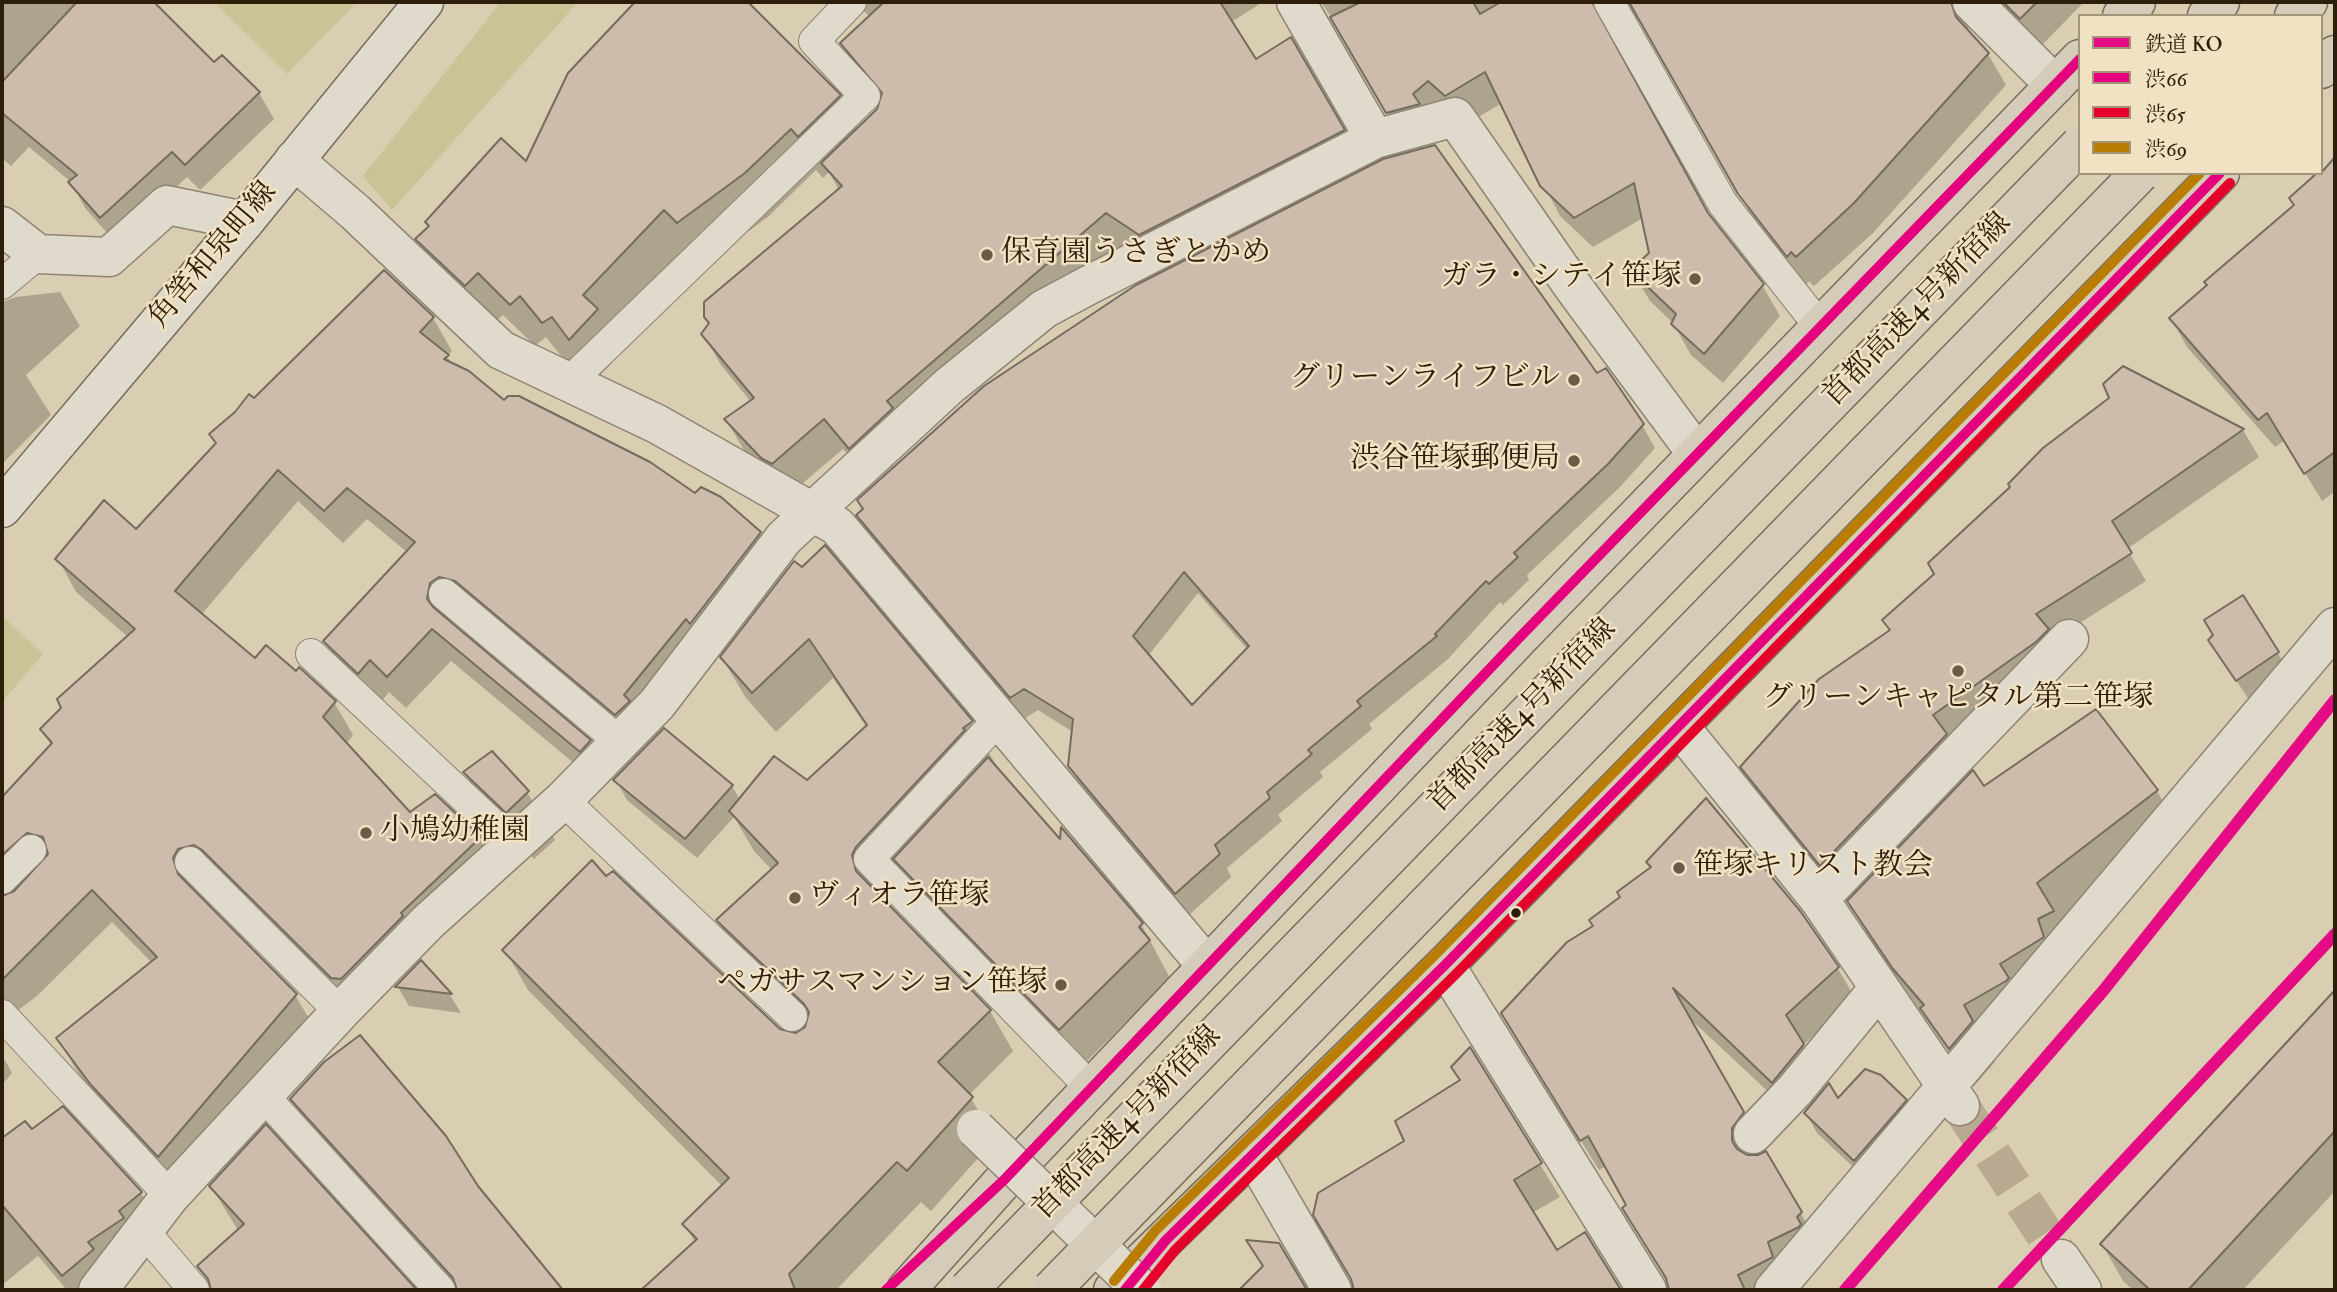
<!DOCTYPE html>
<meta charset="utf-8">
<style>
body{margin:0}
#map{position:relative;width:2337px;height:1292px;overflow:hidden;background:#d9cdb2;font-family:"IM FELL Double Pica","Noto Serif JP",serif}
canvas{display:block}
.frame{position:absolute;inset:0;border:4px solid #2d1d0b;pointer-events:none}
.legend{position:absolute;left:2078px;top:14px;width:245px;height:161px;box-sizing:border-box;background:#f0e2c3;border:2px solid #a29379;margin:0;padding:9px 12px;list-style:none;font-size:21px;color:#2d1d0b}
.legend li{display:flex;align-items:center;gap:14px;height:35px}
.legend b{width:35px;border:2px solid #a29379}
</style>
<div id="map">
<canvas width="2337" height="1292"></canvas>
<div class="frame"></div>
<ul class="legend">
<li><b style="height:9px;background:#e50b84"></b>鉄道 KO</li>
<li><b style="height:9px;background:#e5007d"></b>渋66</li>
<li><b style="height:9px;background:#e4002b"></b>渋65</li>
<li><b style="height:9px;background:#ba7d03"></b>渋69</li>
</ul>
</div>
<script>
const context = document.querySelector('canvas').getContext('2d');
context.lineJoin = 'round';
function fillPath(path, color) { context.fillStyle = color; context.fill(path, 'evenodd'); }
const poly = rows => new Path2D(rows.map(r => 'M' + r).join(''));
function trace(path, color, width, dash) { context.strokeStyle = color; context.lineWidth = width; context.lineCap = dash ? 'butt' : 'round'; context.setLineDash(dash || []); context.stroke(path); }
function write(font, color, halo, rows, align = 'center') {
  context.font = font + ' "IM FELL Double Pica","Noto Serif JP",serif'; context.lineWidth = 5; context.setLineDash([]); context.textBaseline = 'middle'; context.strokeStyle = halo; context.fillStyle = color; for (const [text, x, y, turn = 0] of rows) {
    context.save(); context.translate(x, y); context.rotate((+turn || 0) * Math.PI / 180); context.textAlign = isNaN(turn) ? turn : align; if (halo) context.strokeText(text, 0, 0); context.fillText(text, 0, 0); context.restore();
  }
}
fillPath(poly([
 [214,2,357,2,287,74],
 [501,2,578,2,392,210,363,176],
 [2,616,43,654,2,702]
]), '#cac396');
fillPath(poly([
 [2,2,152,2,214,65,259,93,274,119,200,190,187,177,116,243,85,208,71,182,29,147,11,166,2,158],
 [637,2,745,2,839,96,858,129,879,110,882,100,860,74,842,44,869,16,854,2,1263,2,1231,22,1256,61,1290,39,1361,161,1157,265,1125,243,904,431,867,478,843,449,790,494,780,488,744,450,726,420,751,402,721,365,703,334,839,190,829,172,823,178,816,170,769,216,611,334,621,353,595,381,568,365,546,337,535,346,503,315,490,327,442,282,418,239,526,164,569,74],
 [1321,2,1842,2,1728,119,1737,129,1890,2,1936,2,1943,9,1944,2,2084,2,2038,49,1973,18,1968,30,1988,54,2006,85,1872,234,1814,286,1809,281,1805,286,1757,225,1643,23,1627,15,1611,23,1608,33,1708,215,1762,285,1780,316,1723,383,1691,355,1673,323,1650,301,1632,271,1651,253,1643,218,1593,247,1560,216,1502,103,1463,126,1405,143,1346,39],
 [2335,160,2335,495,2333,493,2322,501,2285,440,2275,447,2187,347,2171,318,2295,206,2321,172],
 [384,272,433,318,452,351,447,356,453,366,504,403,695,495,760,533,779,566,635,747,448,616,447,622,589,741,608,774,599,784,451,661,406,708,389,692,378,706,344,674,325,642,408,553,367,519,343,543,298,501,201,615,255,660,334,702,353,735,346,744,410,815,479,838,498,871,360,1012,197,882,192,891,295,995,314,1027,177,1188,112,1118,77,1071,58,1038,152,963,112,922,37,996,2,1022,2,800,52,746,42,729,128,637,76,592,58,559,136,532,254,400],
 [60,292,80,326,26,375,51,415,2,464,2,302,16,297],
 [2124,368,2243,430,2259,457,2127,549,2146,581,2053,640,1837,892,1758,794,1742,767,1891,632,1884,621,1937,574,2111,399],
 [1597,376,1642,425,1655,448,1620,487,1527,575,1529,580,1503,605,1500,602,1448,659,1369,724,1372,729,1320,772,1323,777,1278,815,1282,821,1227,868,1231,877,1189,915,1083,789,1069,766,1073,732,1038,710,1024,719,871,537,858,515],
 [1198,593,1248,650,1192,707,1148,656],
 [825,548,971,722,995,763,992,764,1062,843,1141,924,1170,978,1082,1066,917,896,899,866,876,894,990,1011,1013,1051,969,1095,995,1139,931,1211,921,1202,836,1290,734,1290,708,1265,685,1225,723,1187,528,990,505,950,606,878,779,1030,788,1035,805,1030,808,1024,742,961,718,921,772,870,754,851,734,817,697,858,627,800,616,780,732,786,740,800,807,782,867,728,833,678,776,732,746,698,722,658],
 [2215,635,2278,653,2289,672,2249,700,2210,640],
 [465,773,527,792,555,840,534,859,493,820],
 [1983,788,2157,791,2180,830,2059,923,2075,951,2059,960,2066,977,2022,1004,2029,1021,1985,1046,1995,1062,1973,1087,1872,942,1849,902],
 [1568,943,1837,967,1855,998,1803,1045,1821,1076,1790,1112,1685,1014,1760,1143,1750,1157,1766,1153,1818,1243,1784,1290,1670,1290,1607,1165,1599,1170,1521,1044],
 [421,963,450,995,461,1013,409,1006,398,987],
 [2335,993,2335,1191,2243,1290,2133,1290,2123,1281,2102,1244],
 [1470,1050,1560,1197,1532,1213,1557,1253,1585,1234,1619,1290,1356,1290,1353,1279,1407,1142,1462,1081],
 [2,1055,12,1073,2,1085],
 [292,1099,477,1187,561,1290,452,1290,315,1139],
 [1838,1100,1905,1101,1917,1121,1867,1180,1817,1133,1806,1113],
 [25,1124,32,1131,141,1193,160,1225,103,1290,67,1290,38,1256,2,1285,2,1140],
 [266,1127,414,1290,212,1290,199,1267,239,1232,211,1186]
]), '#0003');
const building = poly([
 [77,2,154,2,214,62,222,55,260,92,185,165,172,152,100,218,68,182,77,175,2,113,2,82,77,2],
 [635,2,748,2,841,95,798,137,791,129,745,173,677,223,664,210,583,295,598,309,569,340,552,317,542,323,520,296,510,305,478,273,465,286,415,239,429,226,425,222,501,138,526,161,568,73,635,2],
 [884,2,1220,2,1256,59,1291,37,1345,130,1139,235,1106,213,887,401,893,408,849,449,824,419,772,464,761,458,724,419,754,398,701,334,709,323,704,317,704,302,842,186,821,163,877,109,882,93,840,43,884,2],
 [1361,2,1473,2,1480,14,1501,2,1592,2,1708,213,1764,284,1704,354,1671,324,1676,314,1630,270,1649,253,1634,183,1574,218,1540,186,1485,72,1445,96,1428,81,1413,94,1420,104,1386,113,1330,17,1361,2],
 [1629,2,1951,2,1956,17,1989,53,1854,203,1796,257,1791,252,1787,257,1738,194,1629,2],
 [2003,2,2037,2,2020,19,2003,2],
 [1435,145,1597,373,1606,368,1644,424,1608,464,1514,553,1518,557,1489,584,1486,581,1435,634,1437,636,1357,701,1361,706,1308,750,1312,754,1267,792,1270,798,1215,845,1220,854,1175,894,1068,766,1073,719,1024,689,1010,698,856,515,863,509,857,500,984,386,1136,285,1383,159,1435,145],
 [1184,572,1249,646,1192,705,1133,636,1184,572],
 [2335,157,2335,452,2304,474,2267,413,2258,420,2169,318,2207,285,2204,282,2294,205,2289,198,2317,173,2321,173,2335,157],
 [384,270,434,317,420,332,449,355,444,359,469,371,504,400,508,396,519,396,650,462,695,493,701,487,721,497,761,532,690,624,686,619,624,695,630,701,615,715,455,581,439,577,430,583,427,599,433,607,591,740,580,752,432,629,387,677,370,660,358,674,323,641,415,542,347,488,324,511,278,470,175,591,255,658,266,645,296,671,299,667,336,701,323,717,410,812,435,794,481,837,401,913,403,916,341,979,331,978,202,850,194,845,178,849,173,858,178,874,297,994,158,1157,91,1085,56,1038,157,957,92,890,2,980,2,896,14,891,48,854,43,837,27,833,2,855,2,797,52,743,40,729,61,708,57,699,135,629,55,559,104,500,136,529,216,443,209,434,235,412,249,394,254,398,384,270],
 [2123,366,2244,429,2112,521,2132,553,2036,614,2049,629,2036,642,1933,715,1947,734,1820,866,1740,767,1819,679,1890,630,1882,620,1934,574,1928,563,2010,487,2008,484,2043,448,2109,398,2103,384,2123,366],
 [825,545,973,721,963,728,965,730,856,847,852,855,856,871,991,1010,938,1062,973,1097,907,1171,897,1162,789,1274,795,1290,641,1290,697,1239,682,1224,729,1178,502,950,592,860,606,876,613,871,780,1029,796,1033,805,1027,809,1012,804,1004,716,920,778,863,729,811,774,756,807,780,867,725,809,639,752,693,720,657,794,561,802,567,825,545],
 [2243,595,2279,652,2236,681,2208,640,2213,635,2204,620,2243,595],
 [2096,709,2158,790,2037,883,2054,911,2038,919,2044,937,2000,964,2009,978,2006,981,1964,1005,1973,1021,1949,1049,1920,1008,1924,1005,1893,969,1847,901,1973,770,1984,786,2096,709],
 [664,728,733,785,685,839,613,780,664,728],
 [492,751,529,791,506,813,463,772,492,751],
 [988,757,1060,839,1061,827,1143,923,1139,927,1150,940,1059,1030,893,859,988,757],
 [1706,798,1801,912,1839,967,1786,1015,1804,1044,1772,1083,1673,988,1744,1112,1732,1128,1732,1141,1737,1149,1747,1155,1758,1155,1766,1151,1802,1212,1797,1217,1801,1224,1799,1227,1768,1242,1773,1257,1738,1275,1745,1290,1669,1290,1666,1278,1622,1208,1626,1205,1588,1136,1580,1141,1501,1013,1567,942,1593,926,1589,920,1620,897,1617,892,1651,867,1646,862,1706,798],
 [421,960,452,994,395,987,421,960],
 [2335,990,2335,1131,2188,1290,2150,1290,2100,1244,2335,990],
 [360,1035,446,1136,478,1186,563,1290,457,1290,453,1278,290,1099,324,1062,360,1035],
 [1470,1047,1542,1163,1514,1180,1557,1250,1585,1232,1621,1290,1354,1290,1351,1279,1313,1215,1318,1193,1404,1141,1395,1121,1460,1080,1451,1067,1470,1047],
 [1865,1069,1881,1075,1907,1100,1854,1161,1804,1113,1829,1083,1838,1098,1865,1069],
 [63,1106,142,1192,119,1211,124,1218,88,1242,94,1249,62,1276,2,1205,2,1138,25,1121,32,1129,63,1106],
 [266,1124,417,1290,211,1290,208,1279,197,1266,244,1224,209,1186,266,1124],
 [1246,1240,1279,1243,1307,1290,1239,1290,1263,1266,1246,1240]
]);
fillPath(building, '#cdbbab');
trace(building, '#746c5c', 2);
trace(poly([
 [1961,1107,2061,1259]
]), '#b7aa91', 38, [38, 19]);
const lane = poly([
 [1609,2,1723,204,1820,327],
 [2,284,38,254],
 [569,382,865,96,814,41,851,2],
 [444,594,620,742],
 [311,654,515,845],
 [998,720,869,859,1091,1088],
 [563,800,792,1016],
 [190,862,340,1012],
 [2,879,31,850],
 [2,1015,170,1196],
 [263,1095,440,1290],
 [143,1230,194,1290]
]);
const street = poly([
 [1296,2,1375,139],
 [1972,2,2055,85],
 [294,160,355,212,501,350,657,424,837,526,1207,966],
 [2,226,38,254,109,257,167,205,245,221],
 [1679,726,1819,899,1960,1106],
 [1819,899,2069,639],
 [1445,965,1647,1290],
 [1753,1134,1795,1090,1879,988],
 [1253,1154,1332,1290],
 [2061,1259,2082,1290],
 [98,1290,170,1196,340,1012,428,922,563,800,657,704,784,538,949,386,1044,309,1089,285,1375,139,1455,117,1574,288,1697,454],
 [1774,1290,2335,627]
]);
const secondary = poly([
 [2,508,245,221,424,2]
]);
const highway = poly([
 [2122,16,2136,2],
 [2207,16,2220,2],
 [2294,16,2308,2],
 [2321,69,2335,55],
 [906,1290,1004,1180,1519,638,2080,59],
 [1113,1290,1445,965,2220,173]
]);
trace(lane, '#8d8473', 32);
trace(street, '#8d8473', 41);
trace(secondary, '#746c5c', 41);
trace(highway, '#746c5c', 41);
trace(lane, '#e0dacd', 30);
trace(street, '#e0dacd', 38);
trace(secondary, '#e0dacd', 38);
trace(highway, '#d5cbb9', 38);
const streetBridge = poly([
 [976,1129,1142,1290]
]);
const highwayBridge = poly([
 [968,1290,2080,145],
 [1051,1290,2140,173]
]);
trace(streetBridge, '#8d8473', 41, []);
trace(highwayBridge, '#746c5c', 41, []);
trace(streetBridge, '#e0dacd', 38);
trace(highwayBridge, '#d5cbb9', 38);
trace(poly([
 [886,1290,1004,1180,1519,638,2080,59],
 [1125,1290,1166,1240,1445,965,2220,173]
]), '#e5007d', 10);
trace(poly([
 [1143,1290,1176,1249,1455,975,2230,183]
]), '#e4002b', 10);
trace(poly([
 [1114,1281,1156,1230,1435,955,2200,173]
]), '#ba7d03', 10);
trace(poly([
 [1845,1290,2103,991,2335,700],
 [2003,1290,2335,934]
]), '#e50b84', 12);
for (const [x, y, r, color] of [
 [987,255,7,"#695b45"],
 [1695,279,7,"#695b45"],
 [1574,380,7,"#695b45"],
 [1574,461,7,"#695b45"],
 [1958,671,7,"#695b45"],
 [366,833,7,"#695b45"],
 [1679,868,7,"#695b45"],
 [795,898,7,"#695b45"],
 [1516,913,6,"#2d1d0b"],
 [1061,985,7,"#695b45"]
]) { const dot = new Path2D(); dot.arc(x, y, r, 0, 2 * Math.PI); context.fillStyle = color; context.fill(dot); trace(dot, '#f0e2c3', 2.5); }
write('30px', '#2d1d0b', '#f0e2c3', [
 ["保育園うさぎとかめ",1001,255],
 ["ガラ・シテイ笹塚",1681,279,"right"],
 ["グリーンライフビル",1560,380,"right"],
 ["渋谷笹塚郵便局",1560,461,"right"],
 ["グリーンキャピタル第二笹塚",1958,700,"center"],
 ["小鳩幼稚園",380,833],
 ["笹塚キリスト教会",1693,868],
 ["ヴィオラ笹塚",809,898],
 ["ペガサスマンション笹塚",1047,985,"right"]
], 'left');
write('30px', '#2d1d0b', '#f0e2c3', [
 ["角筈和泉町線",214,256,-50],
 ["首都高速4号新宿線",1918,311,-46],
 ["首都高速4号新宿線",1523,717,-46],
 ["首都高速4号新宿線",1128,1124,-46]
]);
</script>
